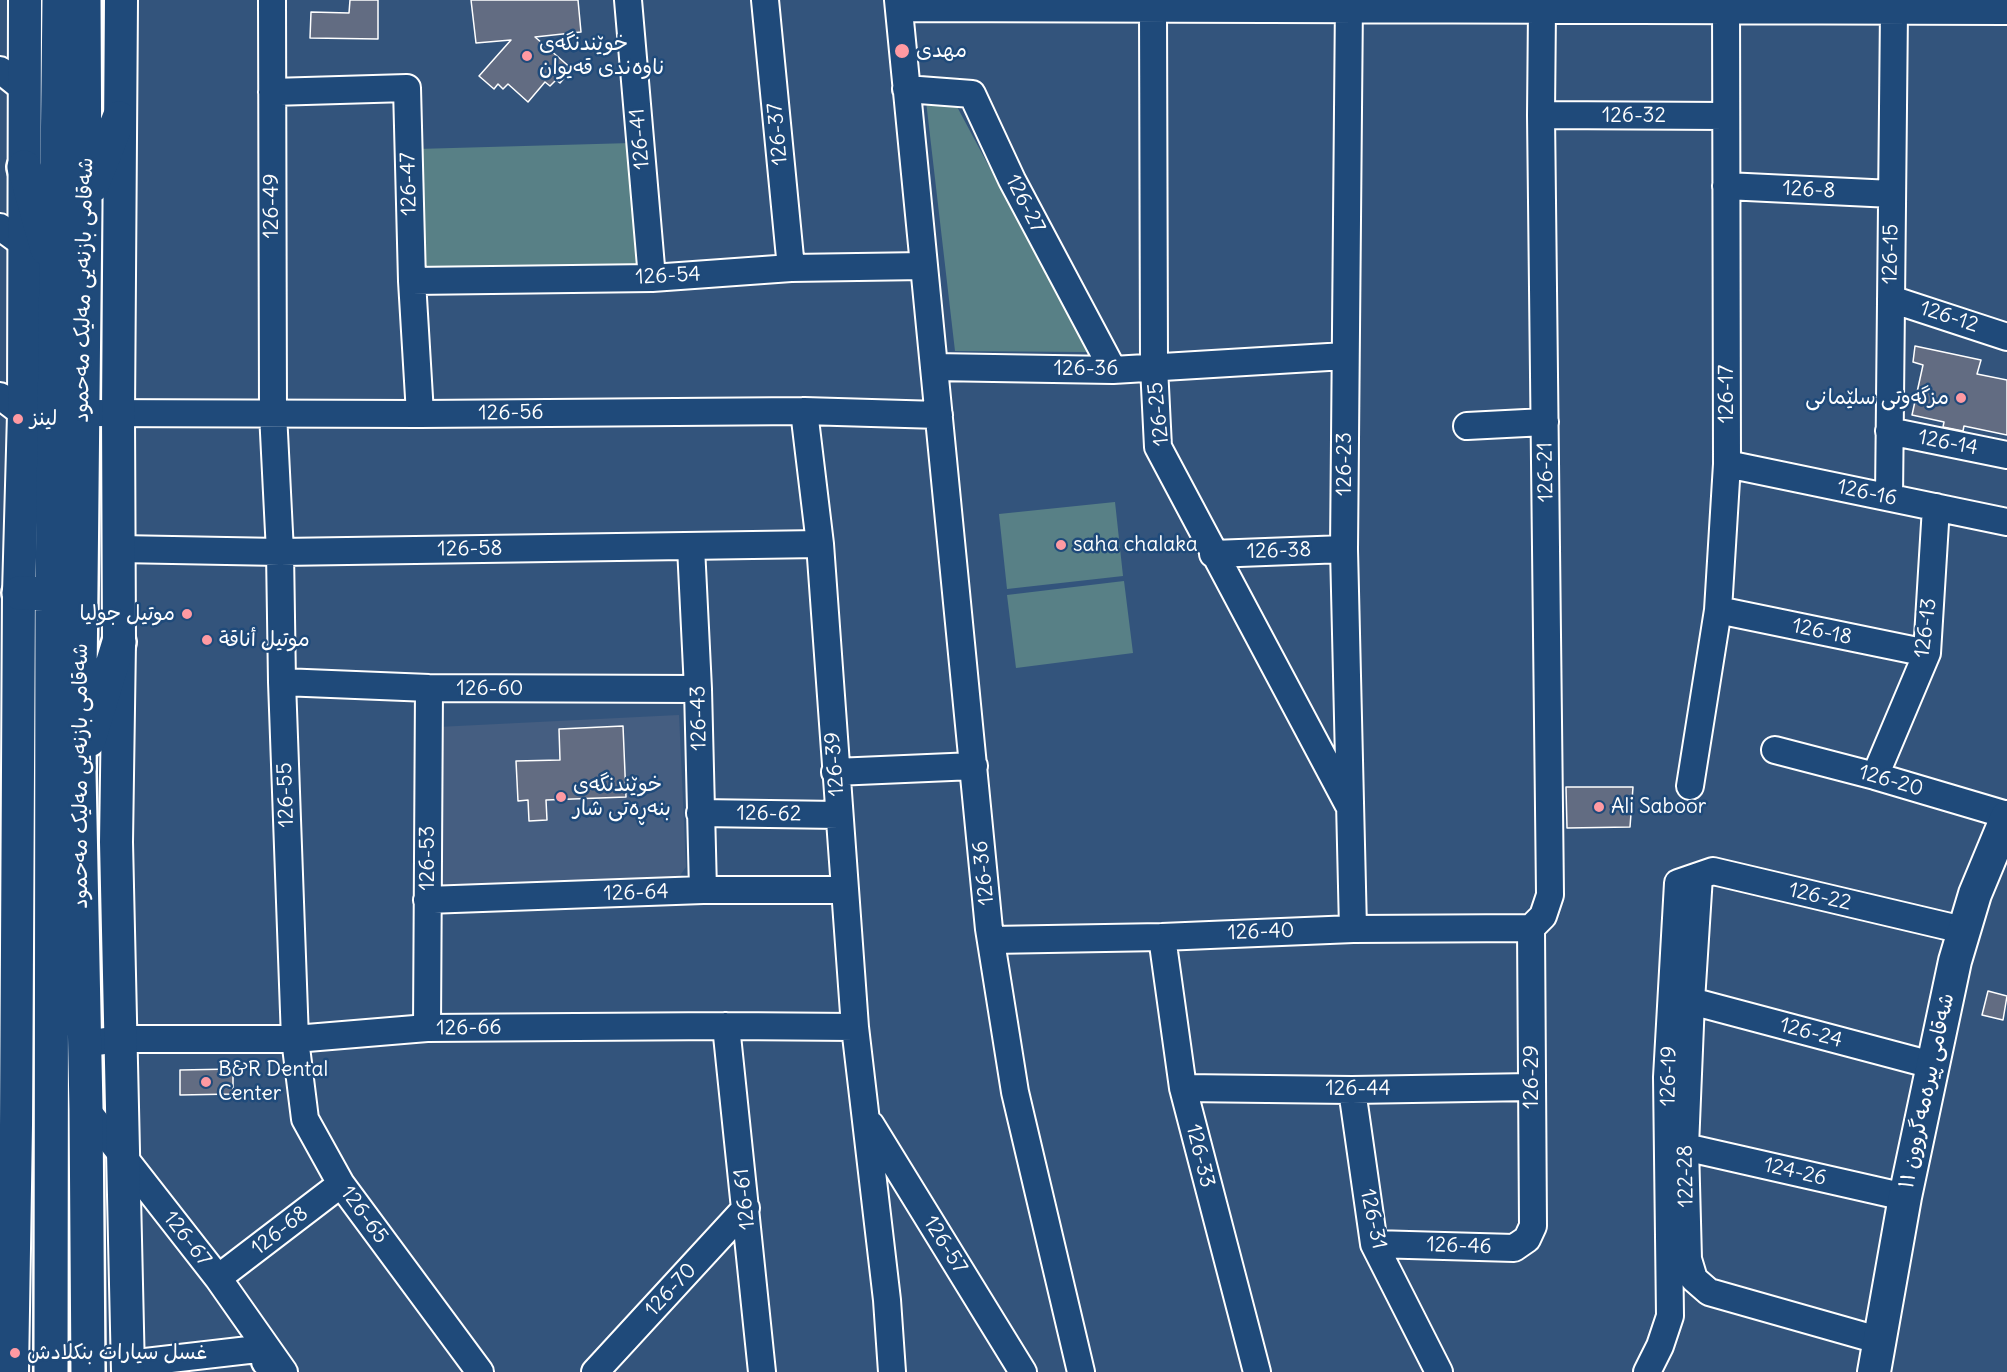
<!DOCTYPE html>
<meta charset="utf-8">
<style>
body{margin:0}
canvas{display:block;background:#33547c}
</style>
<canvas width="2007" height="1372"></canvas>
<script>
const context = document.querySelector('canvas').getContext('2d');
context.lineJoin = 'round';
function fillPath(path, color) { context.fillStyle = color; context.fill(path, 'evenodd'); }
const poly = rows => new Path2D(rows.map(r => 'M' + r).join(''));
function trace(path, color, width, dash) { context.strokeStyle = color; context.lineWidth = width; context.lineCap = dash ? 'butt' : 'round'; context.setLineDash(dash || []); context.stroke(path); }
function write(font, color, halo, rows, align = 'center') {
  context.font = font + ' Delius,"Playpen Sans Arabic",sans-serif'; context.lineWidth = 5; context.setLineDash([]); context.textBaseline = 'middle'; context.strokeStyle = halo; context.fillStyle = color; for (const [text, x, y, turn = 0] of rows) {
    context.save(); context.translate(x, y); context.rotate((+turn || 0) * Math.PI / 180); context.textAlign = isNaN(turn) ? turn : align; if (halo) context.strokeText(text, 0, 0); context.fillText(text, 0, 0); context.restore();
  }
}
fillPath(poly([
 [679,715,686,867,676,881,440,889,438,727]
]), '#455e81');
fillPath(poly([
 [926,101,954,101,1088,352,955,351],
 [632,143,638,268,423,269,417,149],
 [1115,502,1123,576,1007,589,999,514],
 [1124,581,1133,653,1016,668,1007,595]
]), '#588086');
const building = poly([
 [350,0,378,0,378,39,310,38,311,12,349,13,350,0],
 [471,0,578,0,581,32,535,37,572,69,560,83,556,80,550,86,545,82,528,102,508,84,503,89,498,84,494,89,479,76,511,40,476,43,471,0],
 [1915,346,1981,360,1977,374,2007,380,2007,435,1964,426,1963,431,1943,427,1944,422,1912,415,1923,365,1913,362,1915,346],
 [623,726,626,797,546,800,547,820,529,821,528,800,518,801,516,761,560,760,559,729,623,726],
 [1566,787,1633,787,1630,827,1567,828,1566,787],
 [1988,991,2007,996,2003,1020,1982,1015,1988,991],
 [233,1069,233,1094,180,1095,180,1070,233,1069]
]);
fillPath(building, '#626c82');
trace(building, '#fff', 1.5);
const minor = poly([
 [272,0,273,413,280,552,282,682,295,1039,305,1119,341,1184,480,1372],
 [628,0,652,278],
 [765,0,791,268],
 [898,0,989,929,1015,1092,1081,1372],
 [1349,0,1344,549,1353,929],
 [899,8,2007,11],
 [1153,8,1154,367,1158,447,1348,804],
 [0,70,24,89],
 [906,89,972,94,1012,180,1113,370],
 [272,92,407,88,412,281,420,414],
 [1541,115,1726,116],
 [1726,186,1892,194],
 [0,227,25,245],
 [412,281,652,278,791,268,924,266],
 [1891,299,2007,337],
 [934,367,1113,370,1345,356],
 [0,396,24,414],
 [804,411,820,544,855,1027,887,1300,892,1372],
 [82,413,420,414,804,411,939,415],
 [1467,426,1545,422],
 [1889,431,2007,455],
 [1727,464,2007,522],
 [1889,497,1894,10],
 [691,547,698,689,703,890],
 [119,549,280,552,820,544],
 [1213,554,1344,549],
 [1718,610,1927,653],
 [282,682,429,688,698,689],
 [1775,750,1875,776,2007,815],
 [835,772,974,766],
 [1875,776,1927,653,1936,507],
 [1690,786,1718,610,1727,464,1726,0],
 [700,813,839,815],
 [1699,876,1691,1001,1685,1147,1688,1259,1694,1279,1709,1292,1878,1340],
 [427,900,703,890,844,890],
 [1531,928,1543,916,1550,895,1541,115,1542,9],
 [1162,937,1183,1088,1257,1372],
 [991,940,1162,937,1353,929,1531,928],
 [1691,1001,1932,1065],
 [726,1026,762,1372],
 [427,1028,429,688],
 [84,1044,119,1039,295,1039,427,1028,726,1026,855,1027],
 [1183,1088,1352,1090,1532,1087],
 [1352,1090,1374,1244,1439,1372],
 [86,1109,218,1278,284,1372],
 [871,1125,1023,1372],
 [1685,1147,1905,1197],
 [1374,1244,1514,1248,1527,1239,1533,1226,1531,928],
 [218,1278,341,1184],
 [128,1364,266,1348,265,1362],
 [595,1372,746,1208],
 [1647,1372,1660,1346,1670,1316,1667,1077,1678,883,1713,871,1963,930]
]);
const major = poly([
 [121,0,118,413,119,642,116,842,128,1372],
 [12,1372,16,1125,19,593,24,414,25,0],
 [1874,1372,1905,1197,1955,961,1975,894,2007,817]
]);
const highway = poly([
 [84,0,85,205,79,773,86,1109,88,1372],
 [24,167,47,249],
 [92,186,119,118],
 [19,593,52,594],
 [89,740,119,642],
 [51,1372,52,594,59,0]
]);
trace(minor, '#fff', 30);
trace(major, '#fff', 36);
trace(highway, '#fff', 38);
trace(minor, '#1f4a7a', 26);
trace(major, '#1f4a7a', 32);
trace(highway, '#1f4a7a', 33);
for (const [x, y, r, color] of [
 [902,51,8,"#ff9aa2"],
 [527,56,6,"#ff9aa2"],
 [1961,398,6,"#ff9aa2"],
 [18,419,6,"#ff9aa2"],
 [1061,545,6,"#ff9aa2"],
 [187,614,6,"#ff9aa2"],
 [207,640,6,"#ff9aa2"],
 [561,797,6,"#ff9aa2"],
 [1599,807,6,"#ff9aa2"],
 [206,1082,6,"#ff9aa2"],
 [15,1353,6,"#ff9aa2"]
]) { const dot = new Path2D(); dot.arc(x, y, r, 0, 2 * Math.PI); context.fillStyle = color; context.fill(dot); trace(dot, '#1f4a7a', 2); }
write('21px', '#fff', '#1f4a7a', [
 ["خوێندنگەی",539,44],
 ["ناوەندی قەیوان",539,68],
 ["مهدی",916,51],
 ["مزگەوتی سلێمانی",1949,398,"right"],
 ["لينز",30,419],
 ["saha chalaka",1073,545],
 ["موتيل جوليا",175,614,"right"],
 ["موتيل أناقة",219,640],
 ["خوێندنگەی",573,785],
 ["بنەڕەتی شار",573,809],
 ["Ali Saboor",1611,807],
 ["B&R Dental",218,1070],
 ["Center",218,1094],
 ["غسل سيارات بنكلادش",27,1353]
], 'left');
write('21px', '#fff', '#1f4a7a', [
 ["126-32",1634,116],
 ["126-37",778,134,-95],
 ["126-41",640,139,-95],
 ["126-47",409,184,-91],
 ["126-8",1809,190,3],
 ["126-27",1025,204,63],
 ["126-49",272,206,-90],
 ["126-15",1891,254,-89],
 ["126-54",668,276,-3],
 ["شەقامی بازنەیی مەلیک مەحمود",84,290,-89],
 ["126-12",1949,317,18],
 ["126-36",1086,369],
 ["126-17",1727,394,-90],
 ["126-56",511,413,-1],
 ["126-25",1159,414,-96],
 ["126-14",1948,443,11],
 ["126-23",1345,464,-90],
 ["126-21",1546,472,-91],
 ["126-16",1867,493,12],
 ["126-58",470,549,-1],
 ["126-38",1279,551,-2],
 ["126-13",1926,628,-83],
 ["126-18",1822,632,12],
 ["126-60",490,689],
 ["126-43",699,718,-91],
 ["126-39",835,764,-94],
 ["شەقامی بازنەیی مەلیک مەحمود",81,776,-90],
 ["126-20",1891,781,16],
 ["126-55",286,795,-92],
 ["126-62",769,814,1],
 ["126-53",428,858,-90],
 ["126-36",984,873,-96],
 ["126-64",636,893,-2],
 ["126-22",1820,897,13],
 ["126-40",1261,932,-2],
 ["126-66",469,1028,-1],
 ["126-24",1811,1033,15],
 ["126-19",1669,1076,-89],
 ["126-29",1532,1077,-90],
 ["126-44",1358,1089],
 ["شەقامی پیرەمەگروون ١١",1927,1091,-78],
 ["126-33",1200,1156,76],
 ["124-26",1795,1172,13],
 ["122-28",1686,1176,-91],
 ["126-61",745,1199,-96],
 ["126-65",364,1215,54],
 ["126-31",1373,1219,78],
 ["126-68",280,1231,-38],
 ["126-67",187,1239,52],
 ["126-57",945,1245,58],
 ["126-46",1459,1246,2],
 ["126-70",671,1290,-47]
]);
</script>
